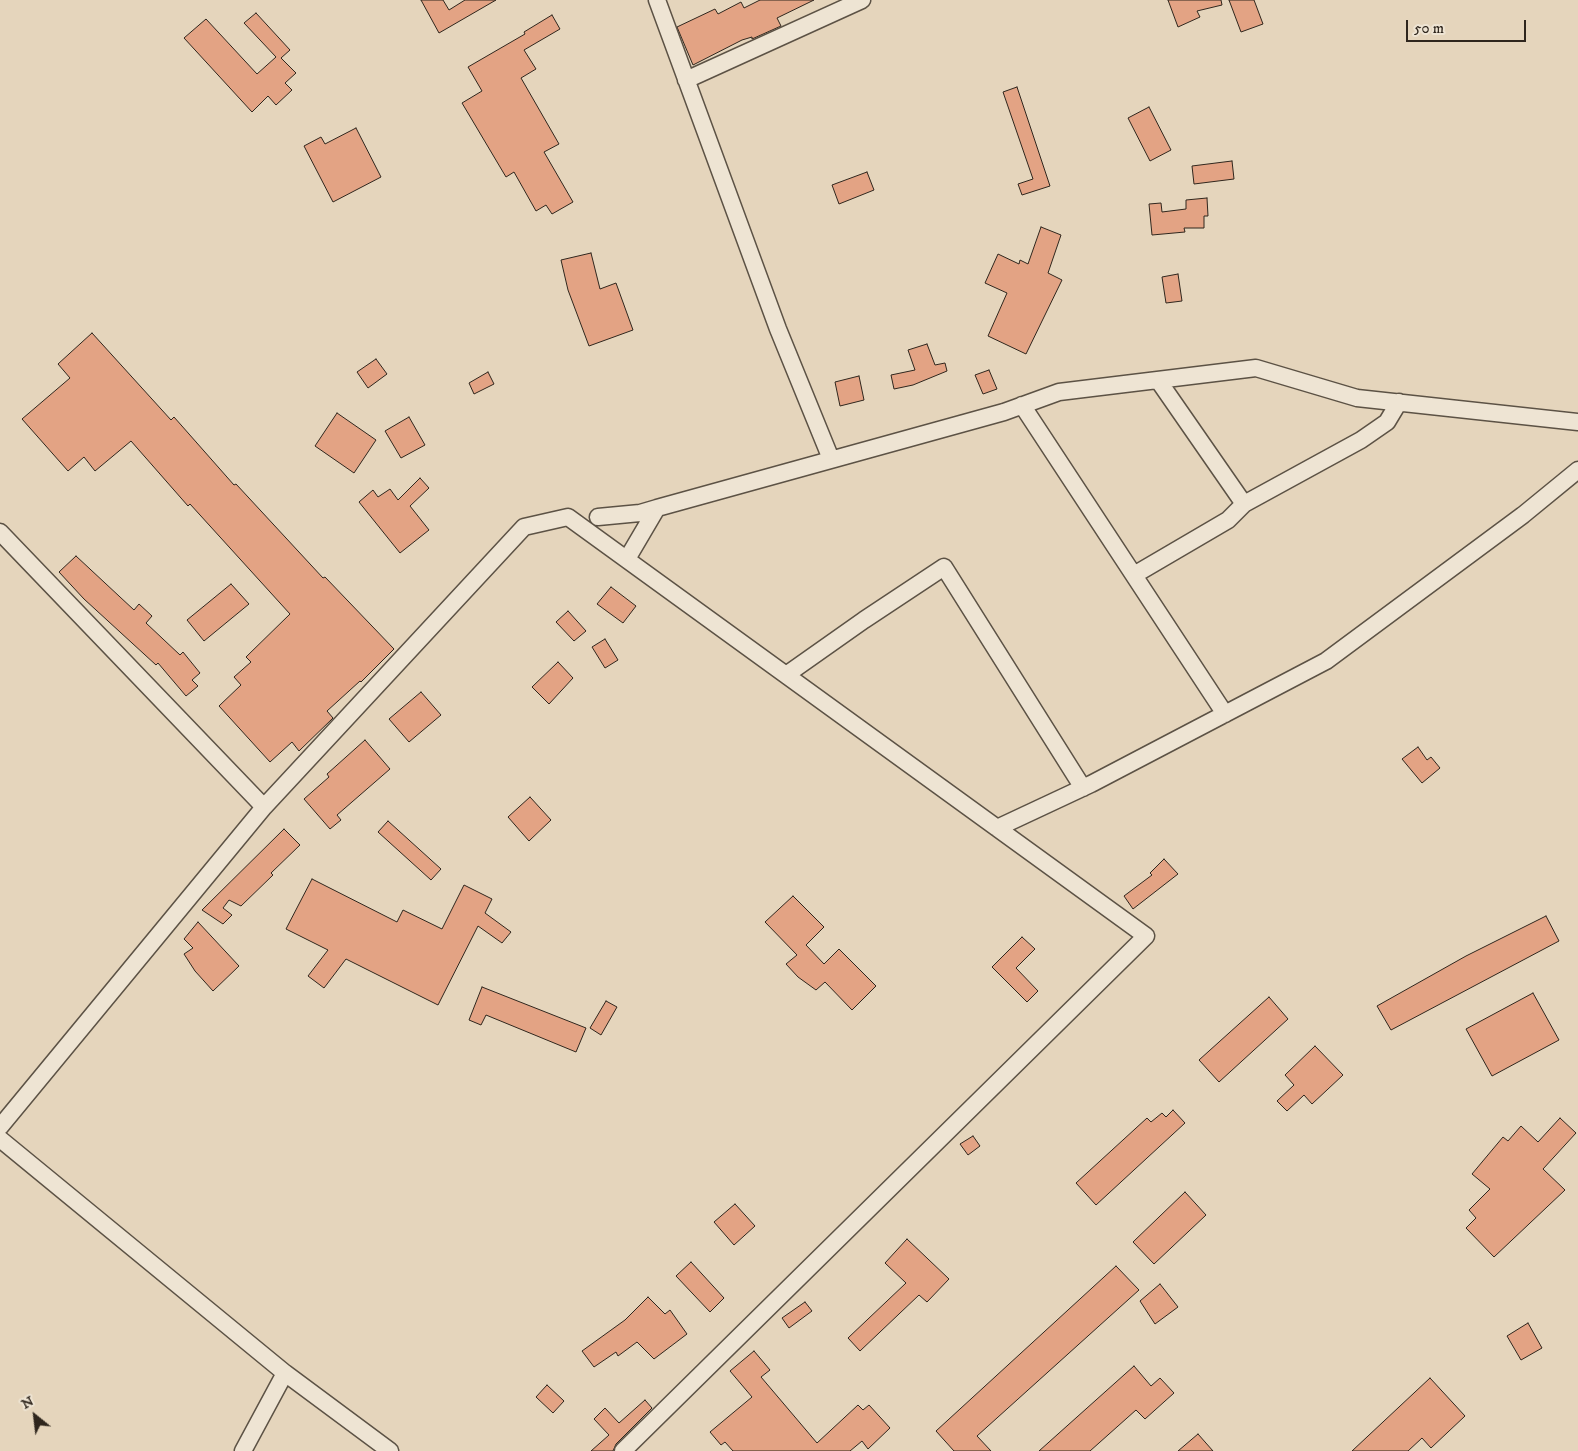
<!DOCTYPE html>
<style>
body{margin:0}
#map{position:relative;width:1578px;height:1451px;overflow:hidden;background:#e5d5bc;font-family:"IM FELL DW Pica",serif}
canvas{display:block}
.north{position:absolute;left:10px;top:1391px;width:50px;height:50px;-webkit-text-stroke:4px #eee4d3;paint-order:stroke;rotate:331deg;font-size:14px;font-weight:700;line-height:20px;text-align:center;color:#2f261d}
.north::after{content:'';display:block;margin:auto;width:18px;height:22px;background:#2f261d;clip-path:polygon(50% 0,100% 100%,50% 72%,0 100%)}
.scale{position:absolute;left:1406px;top:20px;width:120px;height:22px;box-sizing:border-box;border:2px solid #2f261d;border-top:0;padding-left:6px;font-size:15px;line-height:18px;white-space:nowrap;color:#2f261d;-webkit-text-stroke:4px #eee4d3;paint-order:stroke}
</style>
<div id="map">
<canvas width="1578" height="1451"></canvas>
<div class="north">N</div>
<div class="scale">50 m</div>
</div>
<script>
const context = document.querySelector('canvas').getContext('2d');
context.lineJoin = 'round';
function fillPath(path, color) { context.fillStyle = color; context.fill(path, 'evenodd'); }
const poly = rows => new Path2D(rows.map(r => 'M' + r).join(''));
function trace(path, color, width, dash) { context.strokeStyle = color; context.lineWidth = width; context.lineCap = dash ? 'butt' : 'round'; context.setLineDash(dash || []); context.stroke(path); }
const building = poly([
 [421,0,443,0,449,10,465,0,496,0,439,33,421,0],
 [760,0,814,0,777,18,781,26,752,39,752,37,742,40,693,65,677,27,715,9,718,14,741,2,744,8,760,0],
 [1168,0,1221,0,1222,5,1197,11,1200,17,1178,27,1168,0],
 [1229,0,1254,0,1263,24,1241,32,1229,0],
 [256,13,290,50,281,58,296,73,285,83,292,90,276,105,268,96,252,112,184,38,206,19,257,74,276,57,244,23,256,13],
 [552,15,560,29,524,50,536,69,521,78,559,144,544,152,573,202,552,214,546,205,536,211,514,172,506,177,462,103,482,91,468,67,525,34,524,32,552,15],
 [1017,87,1050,186,1022,195,1018,184,1033,179,1003,92,1017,87],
 [1149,107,1171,150,1150,161,1128,118,1149,107],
 [356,128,381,177,333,202,304,146,321,137,325,144,356,128],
 [1232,161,1234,179,1194,184,1192,166,1232,161],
 [867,172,874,190,839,204,832,185,867,172],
 [1207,198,1208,216,1204,216,1204,228,1184,228,1185,232,1152,235,1149,204,1161,203,1162,212,1186,209,1186,200,1207,198],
 [1041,227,1061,235,1048,273,1062,280,1026,354,988,336,1007,293,985,283,998,254,1019,264,1020,260,1028,264,1041,227],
 [591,253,600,289,616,283,633,330,589,346,568,290,561,260,591,253],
 [1178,274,1182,301,1166,303,1162,277,1178,274],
 [92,333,171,420,174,417,234,485,236,484,323,578,325,577,394,649,361,682,360,681,327,711,333,718,299,751,292,742,270,762,219,706,241,685,234,677,251,662,246,657,290,614,190,504,188,506,131,441,95,471,84,457,68,471,22,419,70,378,58,364,92,333],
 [927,344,935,365,945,363,947,371,913,385,894,389,891,375,915,370,908,350,927,344],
 [376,359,387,374,368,388,357,372,376,359],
 [989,370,997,389,983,394,975,375,989,370],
 [488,372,494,384,474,394,469,383,488,372],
 [859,376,864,400,840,406,835,382,859,376],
 [337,413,376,440,354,473,315,446,337,413],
 [409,417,425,445,401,458,385,431,409,417],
 [420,478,429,488,410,506,429,530,400,553,359,502,373,490,378,497,390,489,398,500,420,478],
 [76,556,134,610,139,604,152,616,146,623,180,655,183,652,200,673,192,680,198,686,186,696,158,663,156,665,84,599,59,572,76,556],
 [231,584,249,604,204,641,187,620,231,584],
 [611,587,636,606,623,623,597,604,611,587],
 [568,611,586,631,574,641,556,622,568,611],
 [605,639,618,660,605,668,592,647,605,639],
 [558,662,573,678,549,704,532,687,558,662],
 [421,692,441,715,409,742,389,719,421,692],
 [365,740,390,769,337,815,341,820,330,829,304,799,329,777,327,774,365,740],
 [1418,747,1427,760,1431,757,1440,768,1422,783,1402,759,1418,747],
 [530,797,551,820,529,841,508,817,530,797],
 [388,821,441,869,431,880,378,832,388,821],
 [284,829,300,845,271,873,273,875,241,906,229,900,223,908,232,915,223,924,202,910,284,829],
 [1164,859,1178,874,1133,909,1124,896,1152,875,1150,873,1164,859],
 [312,879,397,922,403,910,442,929,464,885,492,899,485,913,511,932,502,943,478,926,438,1005,346,959,324,988,308,976,328,950,286,929,312,879],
 [793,896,824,927,806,945,824,964,839,949,876,986,852,1010,825,982,816,990,798,977,786,964,797,955,765,922,793,896],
 [1546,916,1559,941,1391,1030,1377,1006,1466,956,1546,916],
 [198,922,239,966,213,991,195,971,184,954,193,948,184,939,198,922],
 [1022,937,1035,949,1016,968,1038,991,1027,1002,992,967,1022,937],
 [482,987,586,1028,576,1052,486,1015,481,1025,469,1020,482,987],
 [1533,993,1559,1040,1492,1076,1466,1029,1533,993],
 [1269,997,1288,1019,1219,1082,1199,1060,1269,997],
 [606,1001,617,1007,601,1035,590,1028,606,1001],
 [1315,1046,1343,1075,1312,1104,1304,1095,1287,1111,1277,1101,1294,1085,1285,1075,1315,1046],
 [1173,1110,1185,1123,1096,1205,1076,1183,1147,1118,1151,1122,1162,1113,1166,1117,1173,1110],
 [1560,1118,1576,1133,1543,1169,1565,1190,1494,1257,1466,1228,1476,1218,1469,1210,1490,1189,1472,1174,1503,1137,1508,1141,1521,1126,1538,1142,1560,1118],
 [973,1136,980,1146,968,1155,960,1144,973,1136],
 [1185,1192,1206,1215,1154,1264,1133,1242,1185,1192],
 [735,1204,755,1226,734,1245,714,1222,735,1204],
 [907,1239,949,1279,927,1302,919,1295,860,1351,848,1338,906,1283,885,1263,907,1239],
 [691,1262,724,1298,710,1312,676,1276,691,1262],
 [1116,1266,1139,1290,977,1436,991,1451,954,1451,936,1431,1116,1266],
 [1160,1284,1178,1307,1155,1324,1140,1301,1160,1284],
 [648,1297,665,1314,670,1310,687,1334,654,1359,637,1342,618,1356,616,1352,594,1367,582,1351,625,1320,648,1297],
 [805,1302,812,1311,789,1328,782,1318,805,1302],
 [1528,1323,1542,1348,1521,1360,1507,1336,1528,1323],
 [754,1351,770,1370,761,1377,817,1443,858,1405,863,1410,869,1405,890,1428,868,1449,862,1441,850,1451,733,1451,725,1442,721,1445,710,1432,752,1397,730,1371,754,1351],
 [1134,1366,1151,1386,1160,1378,1174,1393,1145,1419,1136,1410,1090,1451,1039,1451,1134,1366],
 [1430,1378,1465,1416,1431,1448,1422,1438,1408,1451,1352,1451,1430,1378],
 [547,1385,564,1401,553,1413,536,1397,547,1385],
 [645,1400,652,1408,616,1444,613,1451,591,1451,609,1435,594,1419,605,1408,619,1423,645,1400],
 [1198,1434,1213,1451,1178,1451,1198,1434]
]);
fillPath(building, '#e3a384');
trace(building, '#2f261d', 1);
const street = poly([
 [657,0,778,329,831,459],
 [686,80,862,0],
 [1158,380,1244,504],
 [1022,405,1225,714],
 [598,517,640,513,657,508],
 [0,532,264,807],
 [627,559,657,508,1004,412,1059,392,1256,368,1357,398,1578,422],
 [1134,575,1228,520,1244,504,1361,440,1387,422,1399,402],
 [786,675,864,620,944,567,1083,788],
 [997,828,1091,784,1326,661,1523,515,1578,470],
 [0,1127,264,807,524,527,568,517,1146,936,623,1451],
 [0,1139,285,1373,390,1451],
 [243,1451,285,1373]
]);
trace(street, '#5c5245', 19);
trace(street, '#eee4d3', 16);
</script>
